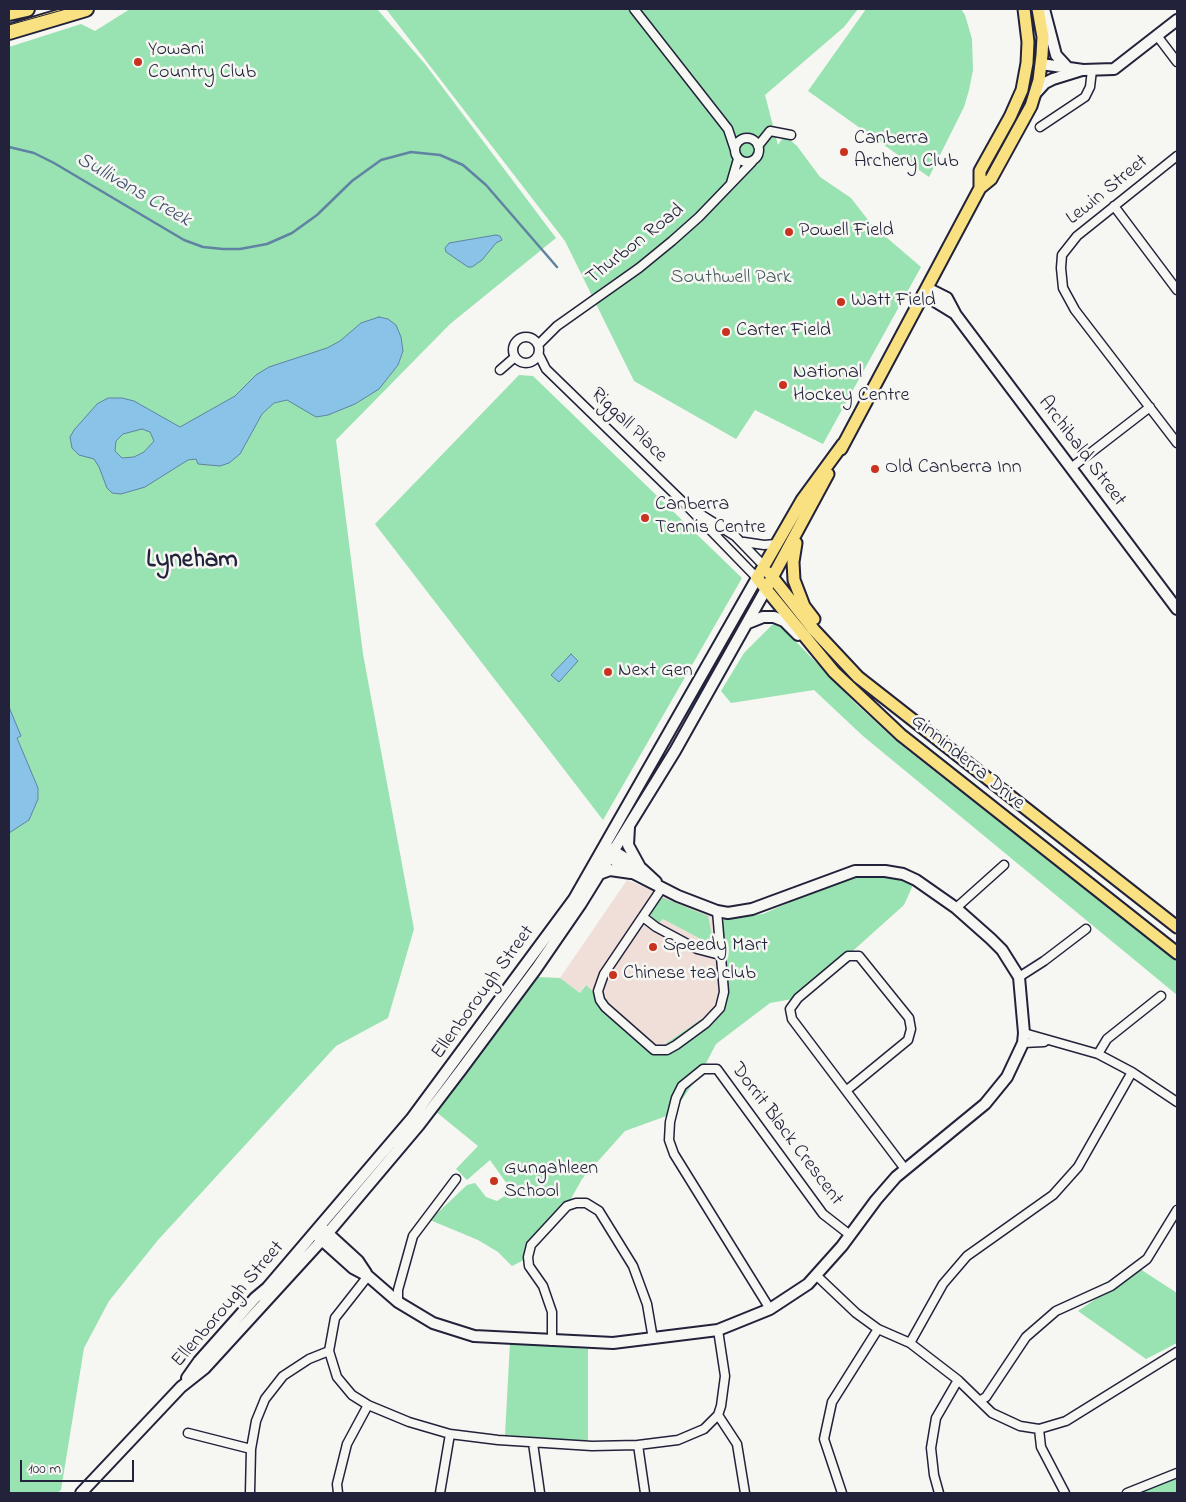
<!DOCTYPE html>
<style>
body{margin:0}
#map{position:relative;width:1186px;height:1502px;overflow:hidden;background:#f6f6f2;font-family:"Indie Flower",sans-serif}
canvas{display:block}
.frame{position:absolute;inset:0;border:10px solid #22223b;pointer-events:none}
.scale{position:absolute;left:20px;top:1460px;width:114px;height:22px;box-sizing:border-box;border:2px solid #22223b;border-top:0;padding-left:6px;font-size:15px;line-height:18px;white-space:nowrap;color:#22223b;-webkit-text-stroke:4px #f6f6f2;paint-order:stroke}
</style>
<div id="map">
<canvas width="1186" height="1502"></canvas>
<div class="frame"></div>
<div class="scale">100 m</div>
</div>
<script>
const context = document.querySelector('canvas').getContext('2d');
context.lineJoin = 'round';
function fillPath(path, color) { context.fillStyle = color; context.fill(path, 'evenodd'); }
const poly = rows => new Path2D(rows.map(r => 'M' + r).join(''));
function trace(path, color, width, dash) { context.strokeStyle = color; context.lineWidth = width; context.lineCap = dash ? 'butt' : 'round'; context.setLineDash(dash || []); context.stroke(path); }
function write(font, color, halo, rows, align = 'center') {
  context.font = font + ' "Indie Flower",sans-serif'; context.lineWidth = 5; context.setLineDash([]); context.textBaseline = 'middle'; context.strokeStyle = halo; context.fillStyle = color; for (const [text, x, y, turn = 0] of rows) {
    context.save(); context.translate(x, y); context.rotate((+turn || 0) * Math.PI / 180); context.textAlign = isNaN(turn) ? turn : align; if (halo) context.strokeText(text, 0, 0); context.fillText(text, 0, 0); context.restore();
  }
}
fillPath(poly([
 [627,880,714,916,722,1005,655,1051,585,985,580,993,560,978]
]), '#f0dfd9');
fillPath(poly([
 [130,9,377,9,425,64,556,238,450,324,336,440,363,654,414,929,388,1018,336,1046,158,1240,109,1301,84,1348,61,1490,57,1493,9,1493,9,47,81,24,95,31],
 [386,9,858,9,844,27,765,95,778,145,782,139,787,137,797,146,820,177,851,198,872,225,921,267,823,444,755,410,736,439,634,381,565,241],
 [866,9,961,9,965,15,972,39,973,70,969,90,964,107,929,177,808,91],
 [519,375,533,376,742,578,603,820,375,524],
 [774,623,782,627,856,704,901,745,1177,961,1177,995,863,736,814,690,731,703,721,691,744,653],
 [863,876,894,878,913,885,904,905,827,974,798,998,770,1003,716,1044,703,1069,672,1114,625,1131,582,1179,567,1206,543,1231,524,1260,512,1266,498,1252,478,1240,430,1220,467,1185,475,1183,486,1197,497,1201,512,1191,490,1160,467,1180,456,1169,478,1146,435,1111,537,977,560,978,580,993,586,985,655,1051,722,1005,726,970,720,924,726,918,763,914,843,879],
 [661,897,708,916,713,940,709,948,697,944,699,938,663,919,658,924,651,919,651,912],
 [1140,1269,1177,1293,1177,1343,1146,1359,1078,1311],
 [510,1343,588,1349,588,1442,505,1435],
 [1177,1478,1177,1493,1130,1493]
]), '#99e2b1');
const water = poly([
 [496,235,500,236,502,240,496,243,482,260,472,267,468,267,446,252,445,248,449,243,496,235],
 [379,317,388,319,396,325,401,337,403,351,398,365,379,389,355,404,328,415,316,417,287,400,274,403,262,414,240,454,229,463,220,466,198,464,196,459,188,460,145,487,121,494,112,493,107,488,99,467,94,459,79,455,72,448,70,437,74,430,97,404,108,398,122,398,134,401,180,427,235,396,256,375,269,367,327,348,340,341,361,323,379,317],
 [142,429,150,432,154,441,144,452,134,457,122,458,115,451,116,441,123,434,142,429],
 [571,654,578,661,559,682,551,675,571,654],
 [9,707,21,736,17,738,38,788,38,799,29,820,9,833,9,707]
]);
fillPath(water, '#89c3e8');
trace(water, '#6083a3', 1);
trace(poly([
 [9,147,34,153,54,163,184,240,203,247,223,249,240,249,267,244,292,233,317,215,352,181,381,160,411,152,440,155,463,165,486,185,557,267]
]), '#6083a3', 2.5);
const street = poly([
 [634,9,728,129,735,150],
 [1158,37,1177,62],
 [1040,127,1085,97,1090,87,1092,70],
 '735 150a12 12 0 1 1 24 0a12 12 0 1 1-24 0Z',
 [758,146,770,131,791,135],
 [1177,156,1077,236,1062,255,1061,268,1063,288,1075,310,1177,443],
 [731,183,738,159],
 [1114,206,1177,290],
 '513 350a13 13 0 1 1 26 0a13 13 0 1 1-26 0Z',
 [538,345,557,326,639,268,672,241,699,217,752,162],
 [539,355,546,369,688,507,757,578],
 [500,370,515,357],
 [1071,468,1150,407],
 [692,509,735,536,764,566],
 [744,542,764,545,776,544],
 [662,888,604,974,598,991,600,1000,605,1007,654,1050,667,1050,676,1045,706,1023,720,1008,724,992,717,911],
 [956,908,1004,865],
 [643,917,656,927,697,949,720,955],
 [1019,977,1044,961,1086,929],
 [1024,1033,1098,1054,1132,1072,1177,1102],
 [1023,1043,1044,1042],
 [1098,1054,1107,1039,1161,996],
 [847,1090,908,1040,911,1029,909,1018,859,956,848,956,798,998,790,1009,792,1019,905,1169],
 [368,1276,335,1318,329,1351,337,1377,352,1395,368,1405,409,1422,450,1434,498,1440,592,1446,638,1445,678,1440,704,1429,718,1415,721,1406,725,1376,718,1330],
 [817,1276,856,1313,878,1329,910,1343,958,1380,992,1413,1020,1426,1039,1429,1066,1421,1177,1352],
 [398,1302,398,1290,413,1236,456,1179],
 [770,1309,674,1154,669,1140,670,1122,676,1098,682,1086,703,1069,717,1069,823,1214,850,1235],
 [552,1341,552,1312,543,1286,529,1266,528,1257,531,1245,567,1206,576,1203,586,1203,599,1211,633,1266,647,1304,653,1339],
 [910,1343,943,1284,967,1256,1053,1195,1078,1167,1132,1072],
 [981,1400,986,1397,1026,1337,1056,1311,1111,1286,1147,1259,1177,1210],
 [718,1415,737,1444,745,1493],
 [1039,1429,1041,1447,1065,1493],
 [188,1433,251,1449],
 [533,1443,540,1493],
 [638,1445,645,1493],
 [250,1493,251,1449,256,1421,265,1399,283,1376,309,1359,329,1351],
 [338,1493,337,1484,347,1444,368,1405],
 [440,1493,450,1434],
 [842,1493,824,1439,832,1402,878,1329],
 [939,1493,934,1475,931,1448,936,1418,958,1380],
 [1127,1493,1177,1473]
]);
const secondary = poly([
 [1044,9,1056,55,1067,67],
 [1041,64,1083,70,1114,69,1177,20],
 [1035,94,1045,83,1053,79,1082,70],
 [927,288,947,298,956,315,1177,609],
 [923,294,954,313],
 [748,623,763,617,774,617,784,621,798,635],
 [629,827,628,845,640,867],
 [609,848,642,869,656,882],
 [599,874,610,870,631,873],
 [323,1229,358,1261,366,1273],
 [314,1233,353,1268,368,1276,398,1302,433,1323,474,1336,613,1343,718,1330,770,1309,808,1284,842,1246,876,1200,896,1177,985,1104,1007,1077,1023,1043,1024,1033,1019,977,1002,950,991,939,956,908,916,880,903,874,885,871,855,871,752,909,728,913,717,911,678,896,635,874,602,852],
 [187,1378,199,1361,255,1298,267,1288,412,1118,574,899,757,578],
 [81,1493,181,1387,205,1368,322,1240,419,1125,461,1070,536,969,580,905,675,751,766,589]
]);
const primary = poly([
 [980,188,980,171,1010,117,1022,90,1027,63,1028,42,1024,9],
 [843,444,802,500,757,578,834,672,901,735,1177,953],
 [841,449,980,188,991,179,1031,106,1039,80,1042,55,1043,37,1038,9],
 [796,543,793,562,794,580,804,606,814,619],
 [769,573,814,630,858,677,1177,927],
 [766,589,828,474]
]);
const highway = poly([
 [9,13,27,9],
 [9,32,86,9]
]);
trace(street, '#22223b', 11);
trace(secondary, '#22223b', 14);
trace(primary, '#22223b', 15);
trace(highway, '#22223b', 18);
trace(street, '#f6f6f2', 8);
trace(secondary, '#f6f6f2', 10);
trace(primary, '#f9e181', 11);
trace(highway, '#f9e181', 14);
trace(poly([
 [9,25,66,9]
]), '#22223b', 1);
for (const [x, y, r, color] of [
 [138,62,5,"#c8321e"],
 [844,152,5,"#c8321e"],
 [789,232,5,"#c8321e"],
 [841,302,5,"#c8321e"],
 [726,332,5,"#c8321e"],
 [783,385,5,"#c8321e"],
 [875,469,5,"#c8321e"],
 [645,518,5,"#c8321e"],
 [608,672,5,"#c8321e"],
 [653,947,5,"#c8321e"],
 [613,975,5,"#c8321e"],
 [494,1181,5,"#c8321e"]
]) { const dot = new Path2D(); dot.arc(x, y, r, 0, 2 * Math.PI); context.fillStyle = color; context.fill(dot); trace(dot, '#f6f6f2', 2); }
write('20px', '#22223b', '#f6f6f2', [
 ["Yowani",148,51],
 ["Country Club",148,74],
 ["Canberra",854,140],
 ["Archery Club",854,163],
 ["Powell Field",799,232],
 ["Watt Field",851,302],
 ["Carter Field",736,332],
 ["National",793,374],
 ["Hockey Centre",793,397],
 ["Old Canberra Inn",885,469],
 ["Canberra",655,506],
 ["Tennis Centre",655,529],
 ["Next Gen",618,672],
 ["Speedy Mart",663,947],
 ["Chinese tea club",623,975],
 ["Gungahleen",504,1170],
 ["School",504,1193]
], 'left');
write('20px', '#22223b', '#f6f6f2', [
 ["Lewin Street",1108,191,-39],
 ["Thurbon Road",636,245,-38],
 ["Riggall Place",628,426,44],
 ["Archibald Street",1081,452,53],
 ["Ginninderra Drive",967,763,39],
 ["Ellenborough Street",484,993,-54],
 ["Dorrit Black Crescent",786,1135,53],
 ["Ellenborough Street",229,1305,-49]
]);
write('20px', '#465c5e', '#f6f6f2', [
 ["Southwell Park",731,279]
]);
write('italic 21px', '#41526f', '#f6f6f2', [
 ["Sullivans Creek",133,191,30]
]);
write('bold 25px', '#22223b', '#f6f6f2', [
 ["Lyneham",192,562]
]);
</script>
